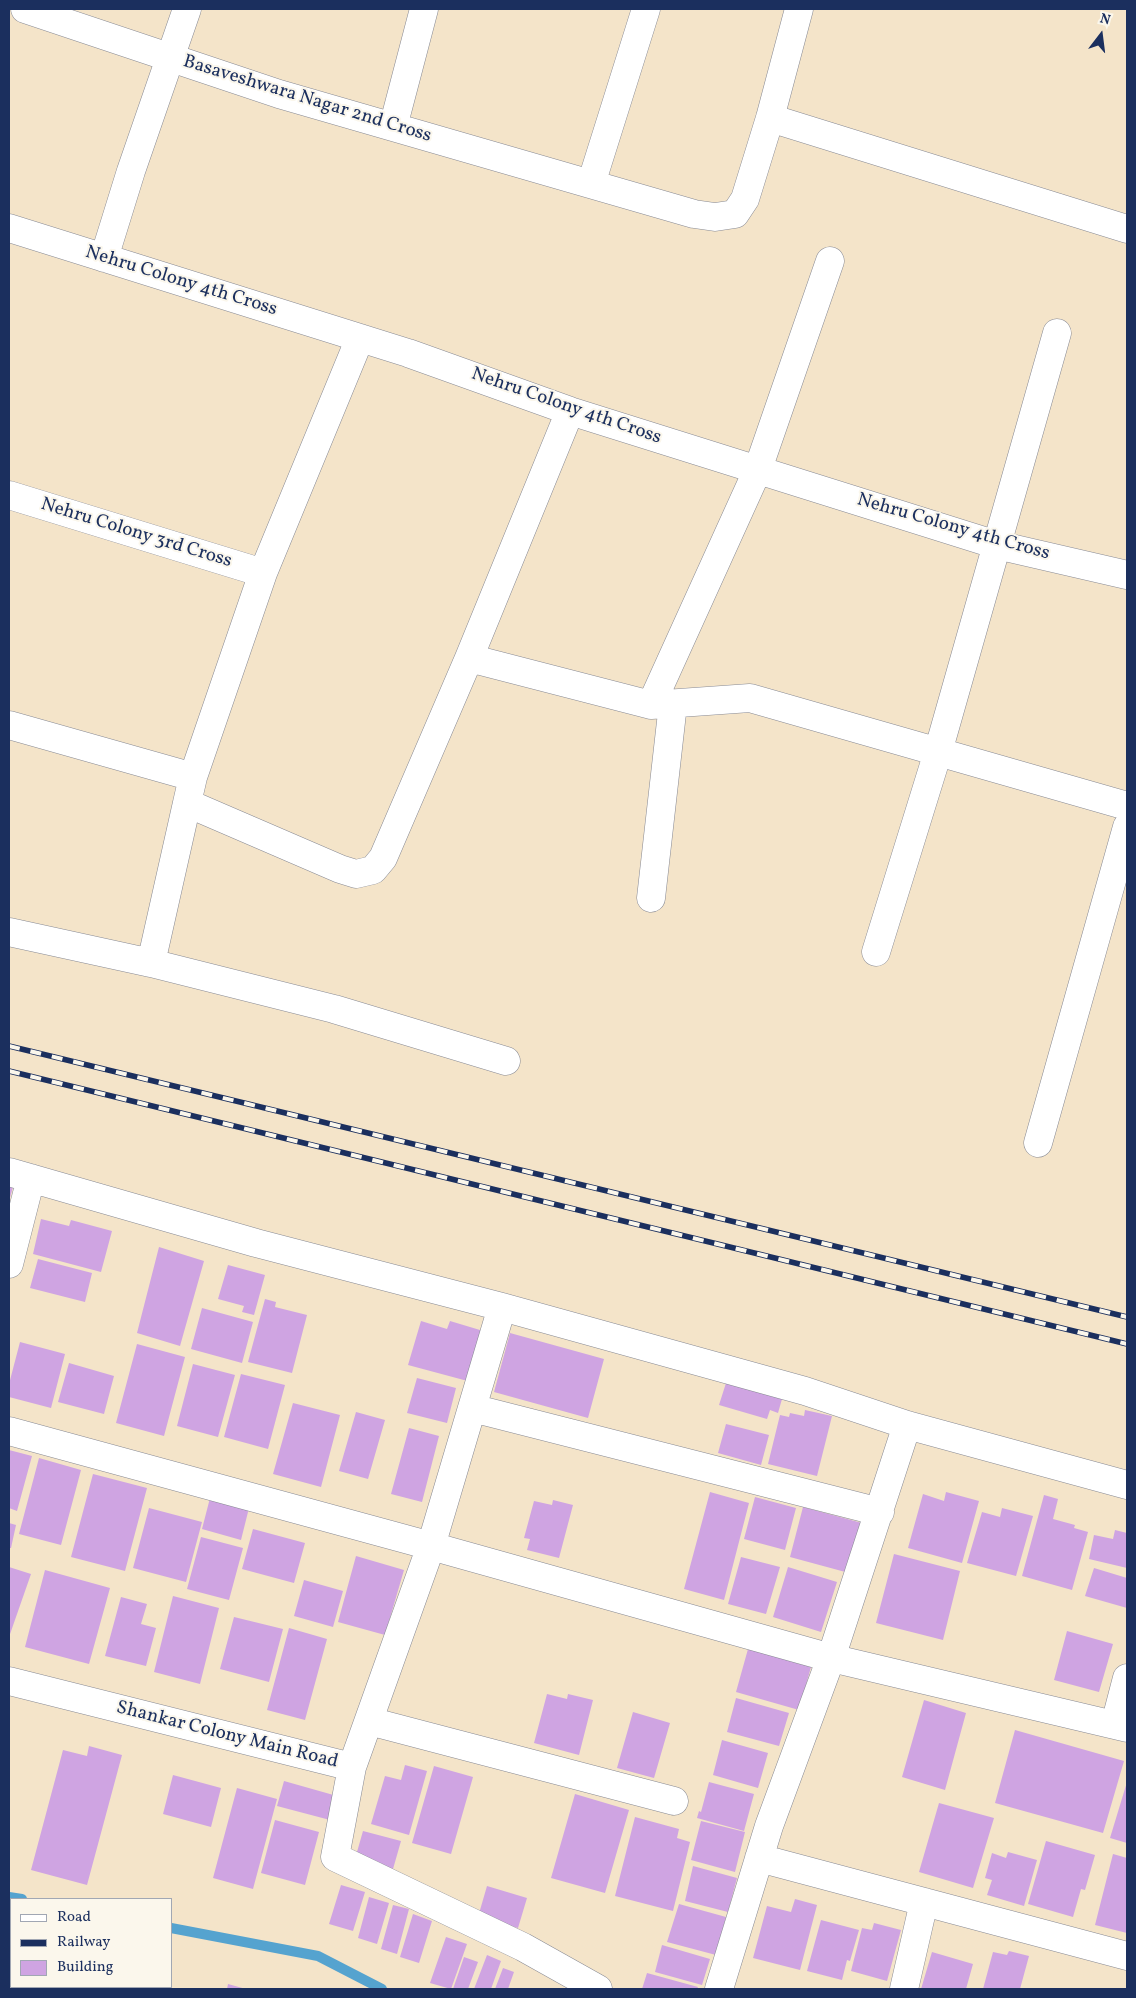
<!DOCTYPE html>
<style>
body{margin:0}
#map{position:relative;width:1136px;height:1998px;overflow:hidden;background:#f4e4c9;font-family:Vollkorn,serif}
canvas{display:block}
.frame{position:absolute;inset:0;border:10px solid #1b2f5e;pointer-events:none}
.legend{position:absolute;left:10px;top:1898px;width:162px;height:90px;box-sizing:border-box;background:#fbf7ec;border:1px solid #a1a7b3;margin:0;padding:6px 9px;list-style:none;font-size:15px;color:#1b2f5e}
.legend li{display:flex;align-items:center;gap:10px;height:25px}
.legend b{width:25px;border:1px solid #a1a7b3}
.north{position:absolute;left:1076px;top:10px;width:50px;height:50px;-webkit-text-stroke:4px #fbf7ec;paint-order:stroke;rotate:15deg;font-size:14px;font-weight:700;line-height:20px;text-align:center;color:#1b2f5e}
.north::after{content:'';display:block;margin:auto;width:18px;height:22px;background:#1b2f5e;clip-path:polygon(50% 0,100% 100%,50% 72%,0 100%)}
</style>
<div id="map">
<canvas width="1136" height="1998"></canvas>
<div class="frame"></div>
<ul class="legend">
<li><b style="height:6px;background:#fff"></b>Road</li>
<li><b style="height:6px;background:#1b2f5e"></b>Railway</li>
<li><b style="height:14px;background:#cfa4e2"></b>Building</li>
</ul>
<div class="north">N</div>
</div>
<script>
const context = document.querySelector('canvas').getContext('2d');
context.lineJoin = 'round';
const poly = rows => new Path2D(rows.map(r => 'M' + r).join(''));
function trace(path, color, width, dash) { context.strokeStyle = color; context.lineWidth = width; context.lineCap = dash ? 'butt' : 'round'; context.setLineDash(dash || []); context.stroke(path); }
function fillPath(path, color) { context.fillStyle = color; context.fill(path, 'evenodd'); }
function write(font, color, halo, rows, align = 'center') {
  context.font = font + ' Vollkorn,serif'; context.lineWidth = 4; context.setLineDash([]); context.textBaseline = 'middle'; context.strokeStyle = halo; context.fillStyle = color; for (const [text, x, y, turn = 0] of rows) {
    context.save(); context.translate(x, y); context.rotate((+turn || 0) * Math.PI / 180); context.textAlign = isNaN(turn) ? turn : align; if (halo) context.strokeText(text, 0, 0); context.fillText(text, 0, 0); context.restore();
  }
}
trace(poly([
 [9,1897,22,1899],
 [171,1928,318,1956,382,1989]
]), '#55a3cf', 10);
fillPath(poly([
 [9,1186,13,1187,9,1201],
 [41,1219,69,1226,71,1220,112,1231,101,1272,33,1254],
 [159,1247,204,1261,180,1346,137,1333],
 [38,1259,92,1273,85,1302,30,1288],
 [228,1265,265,1275,254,1315,242,1312,244,1306,218,1299],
 [265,1299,276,1302,275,1307,307,1315,292,1373,248,1362],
 [202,1308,253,1322,242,1363,191,1349],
 [421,1321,447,1329,450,1321,490,1333,475,1383,408,1365],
 [510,1333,604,1359,588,1418,494,1392],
 [20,1342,65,1354,51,1408,9,1397,9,1384],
 [137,1344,185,1357,164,1436,116,1423],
 [69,1363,114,1376,104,1414,58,1402],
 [193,1364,235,1375,218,1437,177,1426],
 [241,1374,285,1385,268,1449,224,1437],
 [417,1378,456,1388,447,1423,407,1413],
 [726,1383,782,1399,778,1413,770,1410,767,1419,719,1405],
 [293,1403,340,1415,321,1487,273,1474],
 [805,1410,832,1416,817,1476,768,1464,780,1415,789,1417,790,1413,804,1416],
 [356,1412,385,1420,368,1479,339,1471],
 [726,1424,769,1435,761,1465,718,1453],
 [409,1428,439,1436,422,1502,391,1494],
 [9,1450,32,1456,17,1511,9,1508],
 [39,1458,81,1470,61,1545,19,1534],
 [93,1474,147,1488,125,1571,71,1557],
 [710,1492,749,1503,724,1600,684,1589],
 [946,1492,979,1501,962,1563,908,1548,923,1494,944,1501],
 [1044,1495,1058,1499,1053,1519,1075,1525,1074,1528,1088,1532,1072,1590,1022,1576],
 [755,1497,796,1508,785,1550,744,1539],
 [210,1498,249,1508,241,1540,202,1529],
 [553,1500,573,1505,559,1558,527,1550,530,1539,524,1538,534,1501,552,1505],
 [803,1507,862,1523,849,1573,790,1557],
 [149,1508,202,1522,186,1582,133,1568],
 [1002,1508,1033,1516,1016,1576,967,1563,982,1512,1000,1517],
 [9,1523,16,1525,11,1548,9,1548],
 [253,1529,305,1543,294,1583,242,1569],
 [1115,1530,1127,1533,1127,1568,1089,1559,1094,1535,1113,1539],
 [201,1537,243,1548,229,1600,187,1589],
 [894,1554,960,1571,943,1640,876,1623],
 [356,1556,404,1570,385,1635,338,1622],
 [741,1557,780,1567,766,1614,728,1604],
 [9,1567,31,1574,9,1637],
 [788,1567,837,1582,821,1632,773,1617],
 [1094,1568,1127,1578,1127,1608,1085,1596],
 [45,1570,110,1588,89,1664,25,1647],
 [304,1580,343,1591,333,1627,294,1616],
 [173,1596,219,1608,200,1684,154,1672],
 [121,1597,147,1604,141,1624,156,1628,146,1666,105,1656],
 [234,1617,283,1629,269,1682,220,1669],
 [289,1628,327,1639,305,1720,267,1710],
 [1067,1631,1113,1644,1099,1692,1054,1680],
 [748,1649,811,1667,799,1710,736,1692],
 [547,1694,567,1699,568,1694,593,1700,579,1755,534,1743],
 [736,1698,789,1713,779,1746,727,1732],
 [924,1700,966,1713,945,1790,902,1777],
 [633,1712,670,1723,654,1778,617,1768],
 [1015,1730,1124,1761,1103,1833,995,1803],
 [722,1740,768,1753,758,1788,713,1775],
 [89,1746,122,1755,87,1885,31,1870,63,1750,87,1756],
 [405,1765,427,1771,409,1835,371,1824,385,1776,401,1780],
 [434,1766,473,1777,451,1854,412,1843],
 [173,1775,221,1788,211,1827,163,1814],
 [284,1781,337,1796,330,1820,277,1806],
 [709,1782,754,1794,744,1831,697,1818,699,1811,701,1812],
 [1127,1782,1127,1843,1110,1838],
 [237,1788,277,1799,253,1889,213,1878],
 [575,1794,629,1810,605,1893,551,1878],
 [939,1803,994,1818,973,1888,919,1872],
 [635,1817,679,1829,677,1838,690,1842,673,1911,615,1896],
 [275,1820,319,1832,305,1885,261,1873],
 [701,1821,745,1832,735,1872,691,1860],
 [363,1831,401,1841,393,1869,355,1859],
 [1046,1841,1095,1855,1085,1890,1081,1889,1073,1917,1028,1904],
 [1008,1852,1037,1860,1024,1906,987,1895,992,1880,985,1878,992,1853,1006,1858],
 [1113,1854,1127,1858,1127,1933,1095,1925],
 [693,1866,737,1878,728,1912,685,1901],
 [341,1885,365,1892,353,1931,329,1924],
 [487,1886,527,1898,518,1928,478,1917],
 [369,1897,389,1903,377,1944,358,1938],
 [795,1899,817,1905,800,1970,753,1958,767,1906,791,1912],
 [679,1904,726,1917,716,1955,667,1942],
 [393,1905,409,1909,397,1954,381,1949],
 [413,1914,432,1921,419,1963,400,1957],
 [821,1920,859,1930,850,1961,847,1960,842,1980,807,1971],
 [874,1923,901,1930,887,1981,851,1971,862,1928,872,1930],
 [446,1937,467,1944,451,1989,430,1983],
 [662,1945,710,1959,702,1985,655,1972],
 [1009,1951,1029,1956,1020,1989,983,1989,993,1952,1007,1955],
 [932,1952,973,1964,966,1989,921,1989],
 [9,1953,11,1954,11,1987,27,1987,27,1989,9,1989],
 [487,1955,501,1961,491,1989,474,1989],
 [464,1957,478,1962,468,1989,453,1989],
 [503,1968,514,1972,508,1989,495,1989],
 [647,1973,698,1987,697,1989,642,1989],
 [228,1984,246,1989,227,1989],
 [31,1987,53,1987,52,1989,30,1989],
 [63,1987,89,1987,89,1989,62,1989],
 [105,1987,134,1987,133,1989,104,1989],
 [142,1987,166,1987,165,1989,141,1989]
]), '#cfa4e2');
const minor = poly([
 [25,9,279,94,694,214,715,217,735,214,745,199,770,118,799,9],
 [770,118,1127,229],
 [393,127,424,9],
 [591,184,646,9],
 [9,228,408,353,570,411,997,545,1127,575],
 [104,258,131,171,187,9],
 [9,495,263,573],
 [469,658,651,705,750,698,1127,806],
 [651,705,758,469,830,261],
 [9,725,193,777,187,803,340,869,356,874,373,870,383,858,469,658,570,411],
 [193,777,263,573,360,338],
 [651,898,673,704],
 [9,932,151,963,334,1009,506,1061],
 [876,952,938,752,1057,333],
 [151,963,187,803],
 [1038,1143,1127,827],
 [9,1172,256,1243,502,1307,805,1391,907,1425,1127,1485],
 [9,1264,31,1178],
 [472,1408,880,1512],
 [9,1431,431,1546,831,1658,1127,1728],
 [9,1681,352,1767,431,1546,502,1307],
 [369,1721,674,1801],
 [1115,1724,1127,1678],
 [352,1767,335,1857,523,1947,598,1989],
 [759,1858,1127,1956],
 [719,1989,769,1826,831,1658,907,1425],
 [904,1989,924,1902]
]);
trace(minor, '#888a94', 29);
trace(minor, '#fff', 28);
const rail = poly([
 [9,1046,1127,1317],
 [9,1071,1127,1344]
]);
trace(rail, '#1b2f5e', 5.5);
trace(rail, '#fbf7ec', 4, [11]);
write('19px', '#1b2f5e', '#fbf7ec', [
 ["Basaveshwara Nagar 2nd Cross",307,100,17],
 ["Nehru Colony 4th Cross",181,282,17],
 ["Nehru Colony 4th Cross",566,407,19],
 ["Nehru Colony 4th Cross",953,528,16],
 ["Nehru Colony 3rd Cross",136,534,17],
 ["Shankar Colony Main Road",227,1736,14]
]);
</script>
